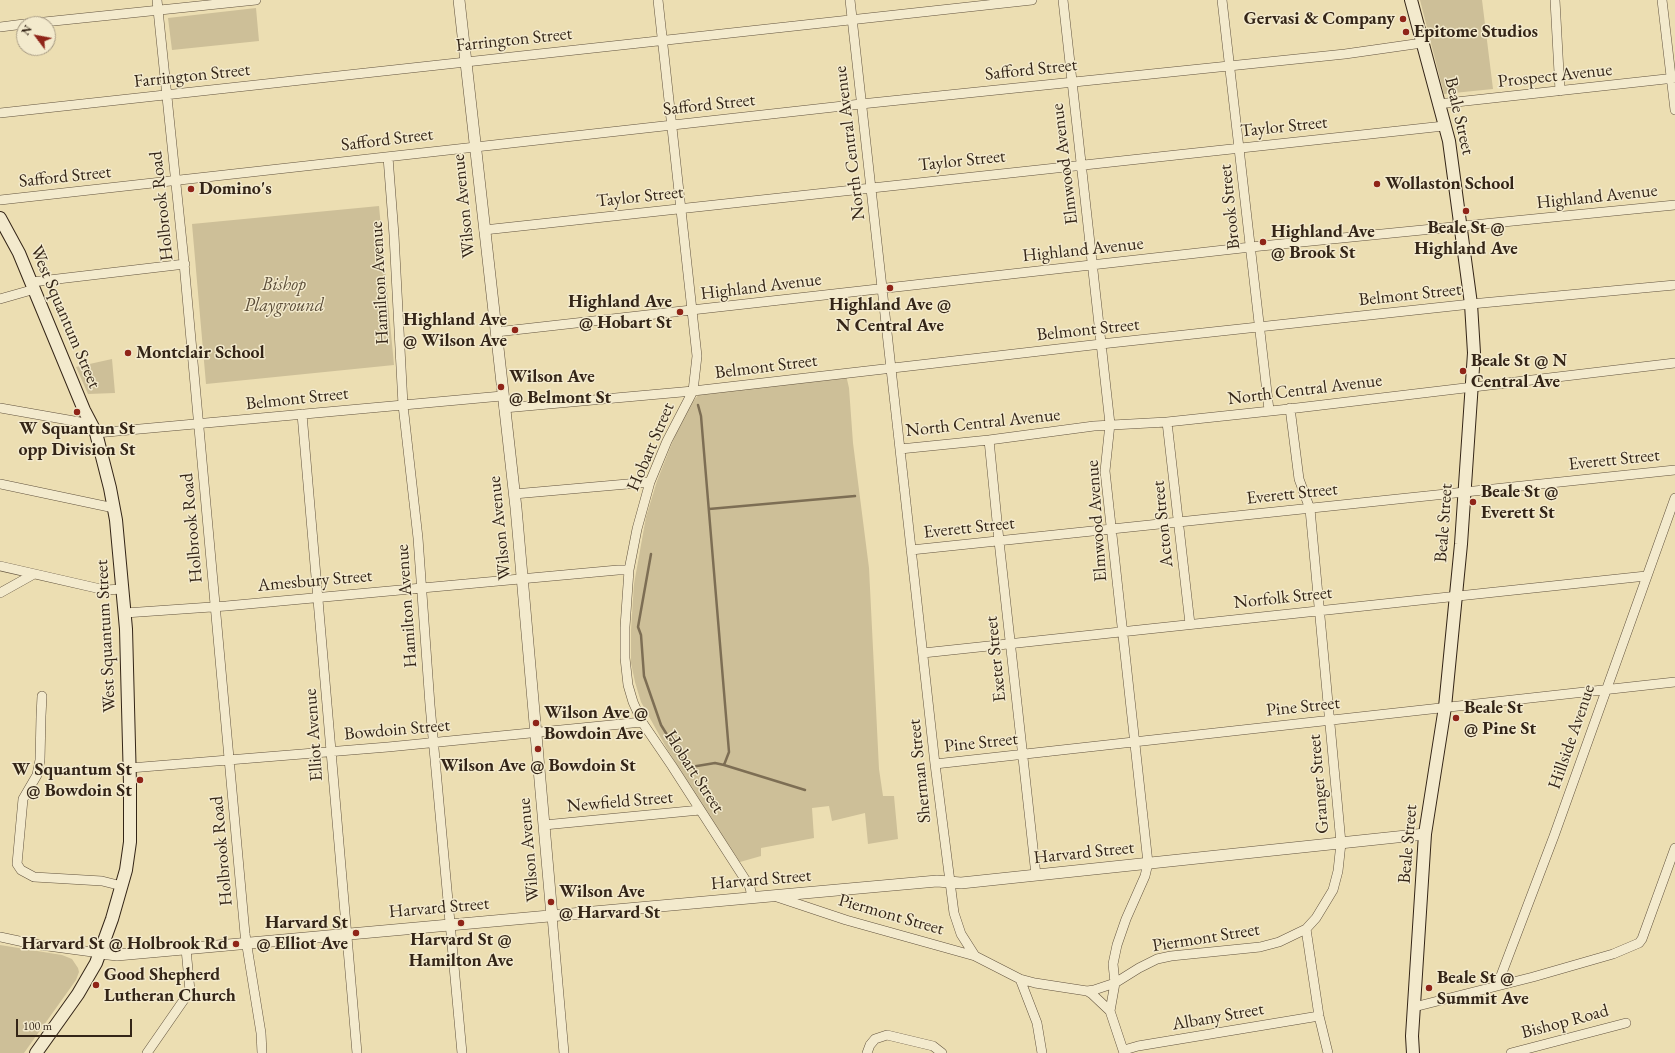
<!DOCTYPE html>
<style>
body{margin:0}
#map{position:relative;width:1675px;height:1053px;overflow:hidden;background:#ecdeb2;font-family:"EB Garamond",serif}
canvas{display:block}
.north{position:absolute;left:16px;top:16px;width:40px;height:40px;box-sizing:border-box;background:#f3eacd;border:1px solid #a79b84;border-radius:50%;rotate:302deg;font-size:11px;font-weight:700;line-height:16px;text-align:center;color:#342517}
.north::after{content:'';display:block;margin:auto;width:14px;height:18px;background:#8f2418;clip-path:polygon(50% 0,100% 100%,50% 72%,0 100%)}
.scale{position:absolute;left:16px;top:1019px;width:116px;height:18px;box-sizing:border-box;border:2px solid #342517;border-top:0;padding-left:5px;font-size:12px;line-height:14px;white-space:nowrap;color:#342517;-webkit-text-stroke:3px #f3eacd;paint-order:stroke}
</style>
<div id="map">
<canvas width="1675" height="1053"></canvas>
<div class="north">N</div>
<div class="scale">100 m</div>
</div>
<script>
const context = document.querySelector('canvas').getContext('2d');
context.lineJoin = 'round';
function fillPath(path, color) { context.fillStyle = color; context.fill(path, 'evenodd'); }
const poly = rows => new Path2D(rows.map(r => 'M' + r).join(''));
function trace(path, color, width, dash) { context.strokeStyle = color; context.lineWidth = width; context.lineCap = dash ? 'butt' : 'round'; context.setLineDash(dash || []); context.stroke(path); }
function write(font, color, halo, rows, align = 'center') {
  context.font = font + ' "EB Garamond",serif'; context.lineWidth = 3; context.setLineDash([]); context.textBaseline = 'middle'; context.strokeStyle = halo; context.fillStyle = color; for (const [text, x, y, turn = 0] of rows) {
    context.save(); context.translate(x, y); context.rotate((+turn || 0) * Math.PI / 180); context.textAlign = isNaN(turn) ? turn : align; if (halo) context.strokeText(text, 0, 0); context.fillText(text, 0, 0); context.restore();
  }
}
fillPath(poly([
 [1420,0,1482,0,1493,89,1444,94],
 [256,8,259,41,172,50,168,18],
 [379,206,394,365,206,384,192,224],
 [112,359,115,393,88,394,76,367],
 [846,375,849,388,853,443,869,568,879,769,883,796,894,796,898,839,868,844,865,813,832,821,829,806,812,808,814,838,761,848,761,856,740,862,698,799,667,749,641,702,635,682,631,663,631,630,634,584,646,517,657,481,678,428,693,401,703,390],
 [0,945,62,955,72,959,78,968,79,972,76,980,24,1053,0,1053]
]), '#cdbf98');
trace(poly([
 [709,509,855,496],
 [651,554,638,627,641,635,644,676,661,725,682,759,691,767,715,763,724,765,729,752,701,416,698,405],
 [724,765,805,790]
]), '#7d6e54', 2.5);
const minor = poly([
 [157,0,183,252,245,934,261,1033,262,1053],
 [658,0,697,356,693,391,667,441,650,482,637,529,629,570,625,627,625,658,628,685,633,702,642,722,672,766,750,887,752,898],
 [850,0,935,764,954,913,961,934,975,956,1020,979,1037,1023,1042,1053],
 [1063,0,1110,424,1105,471,1148,863,1145,876,1126,919,1117,945,1113,964,1115,983,1110,1011],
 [1222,0,1269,410],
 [1555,0,1560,91],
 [1662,0,1675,110],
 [25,24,256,0],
 [0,27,24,24],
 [1438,104,1675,78],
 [0,113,1032,0],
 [388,157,394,235,403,405,418,538,430,705,462,1053],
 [0,200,861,104,1345,54,1422,43],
 [484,230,1444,126],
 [32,282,185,264],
 [0,299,35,289],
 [496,332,1251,247,1675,205],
 [0,408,91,424],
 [504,408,693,391,1101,344,1471,304,1675,285],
 [1290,408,1299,479,1310,509,1341,843,1338,871,1333,890,1316,918,1306,929,1319,1016,1328,1053],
 [302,414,357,1053],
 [1167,422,1190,624],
 [96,433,502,396],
 [989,440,999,541,1036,875],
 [900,449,989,440,1094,426,1167,422,1280,410,1675,363],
 [0,484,114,508],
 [514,494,650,482],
 [911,550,1675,470],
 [0,566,105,590,123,589],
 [0,593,34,574],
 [125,613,226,606,618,570,629,570],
 [923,653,1646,576],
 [42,696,41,716,40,760,37,775,23,799,17,864,21,870,34,877,102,881,122,886],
 [935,764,1675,682],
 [130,768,388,747,642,722],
 [544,825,700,810],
 [777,897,846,920,975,956],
 [552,916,564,1053],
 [0,937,33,944,100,953],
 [1020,979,1035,983,1087,991,1094,990,1115,983,1139,968,1157,959,1171,956,1260,947,1279,942,1306,929],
 [1497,986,1554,836,1675,498],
 [1087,991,1092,994,1110,1011,1124,1053],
 [1414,1007,1533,977,1613,954,1639,943,1642,939,1675,848],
 [1124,1050,1138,1046,1319,1016],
 [147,1053,190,991,186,949],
 [867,1053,870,1045,875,1039,887,1035,933,1046,942,1053],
 [1511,1053,1626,1023]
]);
const tertiary = poly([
 [459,0,516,508,552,916],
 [100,953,117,955,937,881,961,883,1425,834]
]);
const secondary = poly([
 [1411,0,1449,141,1471,304,1474,353,1461,544,1445,707,1425,834,1412,1036,1413,1053],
 [0,218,19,253,84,410,96,433,110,488,116,520,126,629,130,784,130,842,126,870,112,919,96,963,78,994,36,1053]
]);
trace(minor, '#62533e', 10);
trace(tertiary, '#62533e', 12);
trace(secondary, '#342517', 14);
trace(minor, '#f3eacd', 9);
trace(tertiary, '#f3eacd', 11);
trace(secondary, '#f3eacd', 12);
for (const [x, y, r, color] of [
 [1403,19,4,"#8f2418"],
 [1406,32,4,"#8f2418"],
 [1377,184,4,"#8f2418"],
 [191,189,4,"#8f2418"],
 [1466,211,4,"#8f2418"],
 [1263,242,4,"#8f2418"],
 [890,288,4,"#8f2418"],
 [680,312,4,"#8f2418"],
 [515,330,4,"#8f2418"],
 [128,353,4,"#8f2418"],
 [1463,371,4,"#8f2418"],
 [501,387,4,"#8f2418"],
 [77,412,4,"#8f2418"],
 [1473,502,4,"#8f2418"],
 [1456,718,4,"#8f2418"],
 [536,723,4,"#8f2418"],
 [538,749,4,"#8f2418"],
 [140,780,4,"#8f2418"],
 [551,902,4,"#8f2418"],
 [461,923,4,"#8f2418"],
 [356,933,4,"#8f2418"],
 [236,944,4,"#8f2418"],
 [96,985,4,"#8f2418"],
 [1429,988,4,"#8f2418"]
]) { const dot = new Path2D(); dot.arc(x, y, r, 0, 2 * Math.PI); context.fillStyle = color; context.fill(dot); trace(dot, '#f3eacd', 1.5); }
write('bold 18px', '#342517', '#f3eacd', [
 ["Gervasi & Company",1395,19,"right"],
 ["Epitome Studios",1414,32],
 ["Wollaston School",1385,184],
 ["Domino's",199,189],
 ["Beale St @",1466,228,"center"],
 ["Highland Ave",1466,249,"center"],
 ["Highland Ave",1271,232],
 ["@ Brook St",1271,253],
 ["Highland Ave",672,302,"right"],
 ["@ Hobart St",672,323,"right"],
 ["Highland Ave @",890,305,"center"],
 ["N Central Ave",890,326,"center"],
 ["Highland Ave",507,320,"right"],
 ["@ Wilson Ave",507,341,"right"],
 ["Montclair School",136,353],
 ["Beale St @ N",1471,361],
 ["Central Ave",1471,382],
 ["Wilson Ave",509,377],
 ["@ Belmont St",509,398],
 ["W Squantun St",77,429,"center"],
 ["opp Division St",77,450,"center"],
 ["Beale St @",1481,492],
 ["Everett St",1481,513],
 ["Beale St",1464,708],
 ["@ Pine St",1464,729],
 ["Wilson Ave @",544,713],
 ["Bowdoin Ave",544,734],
 ["Wilson Ave @ Bowdoin St",538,766,"center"],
 ["W Squantum St",132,770,"right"],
 ["@ Bowdoin St",132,791,"right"],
 ["Wilson Ave",559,892],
 ["@ Harvard St",559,913],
 ["Harvard St",348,923,"right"],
 ["@ Elliot Ave",348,944,"right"],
 ["Harvard St @",461,940,"center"],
 ["Hamilton Ave",461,961,"center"],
 ["Harvard St @ Holbrook Rd",228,944,"right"],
 ["Good Shepherd",104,975],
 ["Lutheran Church",104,996],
 ["Beale St @",1437,978],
 ["Summit Ave",1437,999]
], 'left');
write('18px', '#342517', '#f3eacd', [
 ["Farrington Street",514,40,-6],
 ["Safford Street",1031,70,-6],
 ["Farrington Street",192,76,-6],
 ["Prospect Avenue",1555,76,-6],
 ["Safford Street",709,105,-6],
 ["Beale Street",1459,116,77],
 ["Taylor Street",1284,127,-6],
 ["Safford Street",387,140,-7],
 ["North Central Avenue",850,143,-97],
 ["Taylor Street",962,161,-6],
 ["Elmwood Avenue",1065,164,-97],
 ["Safford Street",65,177,-6],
 ["Taylor Street",640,197,-6],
 ["Highland Avenue",1597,197,-6],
 ["Holbrook Road",162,206,-96],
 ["Wilson Avenue",464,206,-96],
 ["Brook Street",1230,207,-96],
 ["Highland Avenue",1083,250,-6],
 ["Hamilton Avenue",380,283,-93],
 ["Highland Avenue",761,287,-7],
 ["Belmont Street",1410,295,-6],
 ["West Squantum Street",65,317,67],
 ["Belmont Street",1088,330,-6],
 ["Belmont Street",766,367,-7],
 ["North Central Avenue",1305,390,-7],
 ["Belmont Street",297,399,-6],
 ["North Central Avenue",983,423,-6],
 ["Hobart Street",651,447,-67],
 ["Everett Street",1614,460,-6],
 ["Everett Street",1292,494,-6],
 ["Elmwood Avenue",1097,521,-94],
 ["Beale Street",1444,523,-86],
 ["Acton Street",1163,524,-96],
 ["Holbrook Road",192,528,-95],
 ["Wilson Avenue",500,528,-96],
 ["Everett Street",969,528,-6],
 ["Amesbury Street",315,581,-5],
 ["Norfolk Street",1283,598,-6],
 ["Hamilton Avenue",407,606,-94],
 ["West Squantum Street",106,636,-93],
 ["Exeter Street",996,659,-96],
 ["Pine Street",1303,707,-6],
 ["Bowdoin Street",397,730,-5],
 ["Elliot Avenue",314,735,-94],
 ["Hillside Avenue",1572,737,-71],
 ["Pine Street",981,743,-6],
 ["Sherman Street",920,771,-96],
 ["Hobart Street",694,772,57],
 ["Granger Street",1319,784,-95],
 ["Newfield Street",620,802,-5],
 ["Beale Street",1408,844,-85],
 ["Wilson Avenue",529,850,-95],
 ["Holbrook Road",222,851,-95],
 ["Harvard Street",1084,853,-6],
 ["Harvard Street",761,880,-5],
 ["Harvard Street",439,908,-5],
 ["Piermont Street",891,915,16],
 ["Piermont Street",1206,938,-9],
 ["Albany Street",1218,1017,-10],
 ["Bishop Road",1565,1022,-15]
]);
write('italic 18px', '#5a4c37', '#f3eacd', [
 ["Bishop",284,285],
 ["Playground",284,306]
]);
</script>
